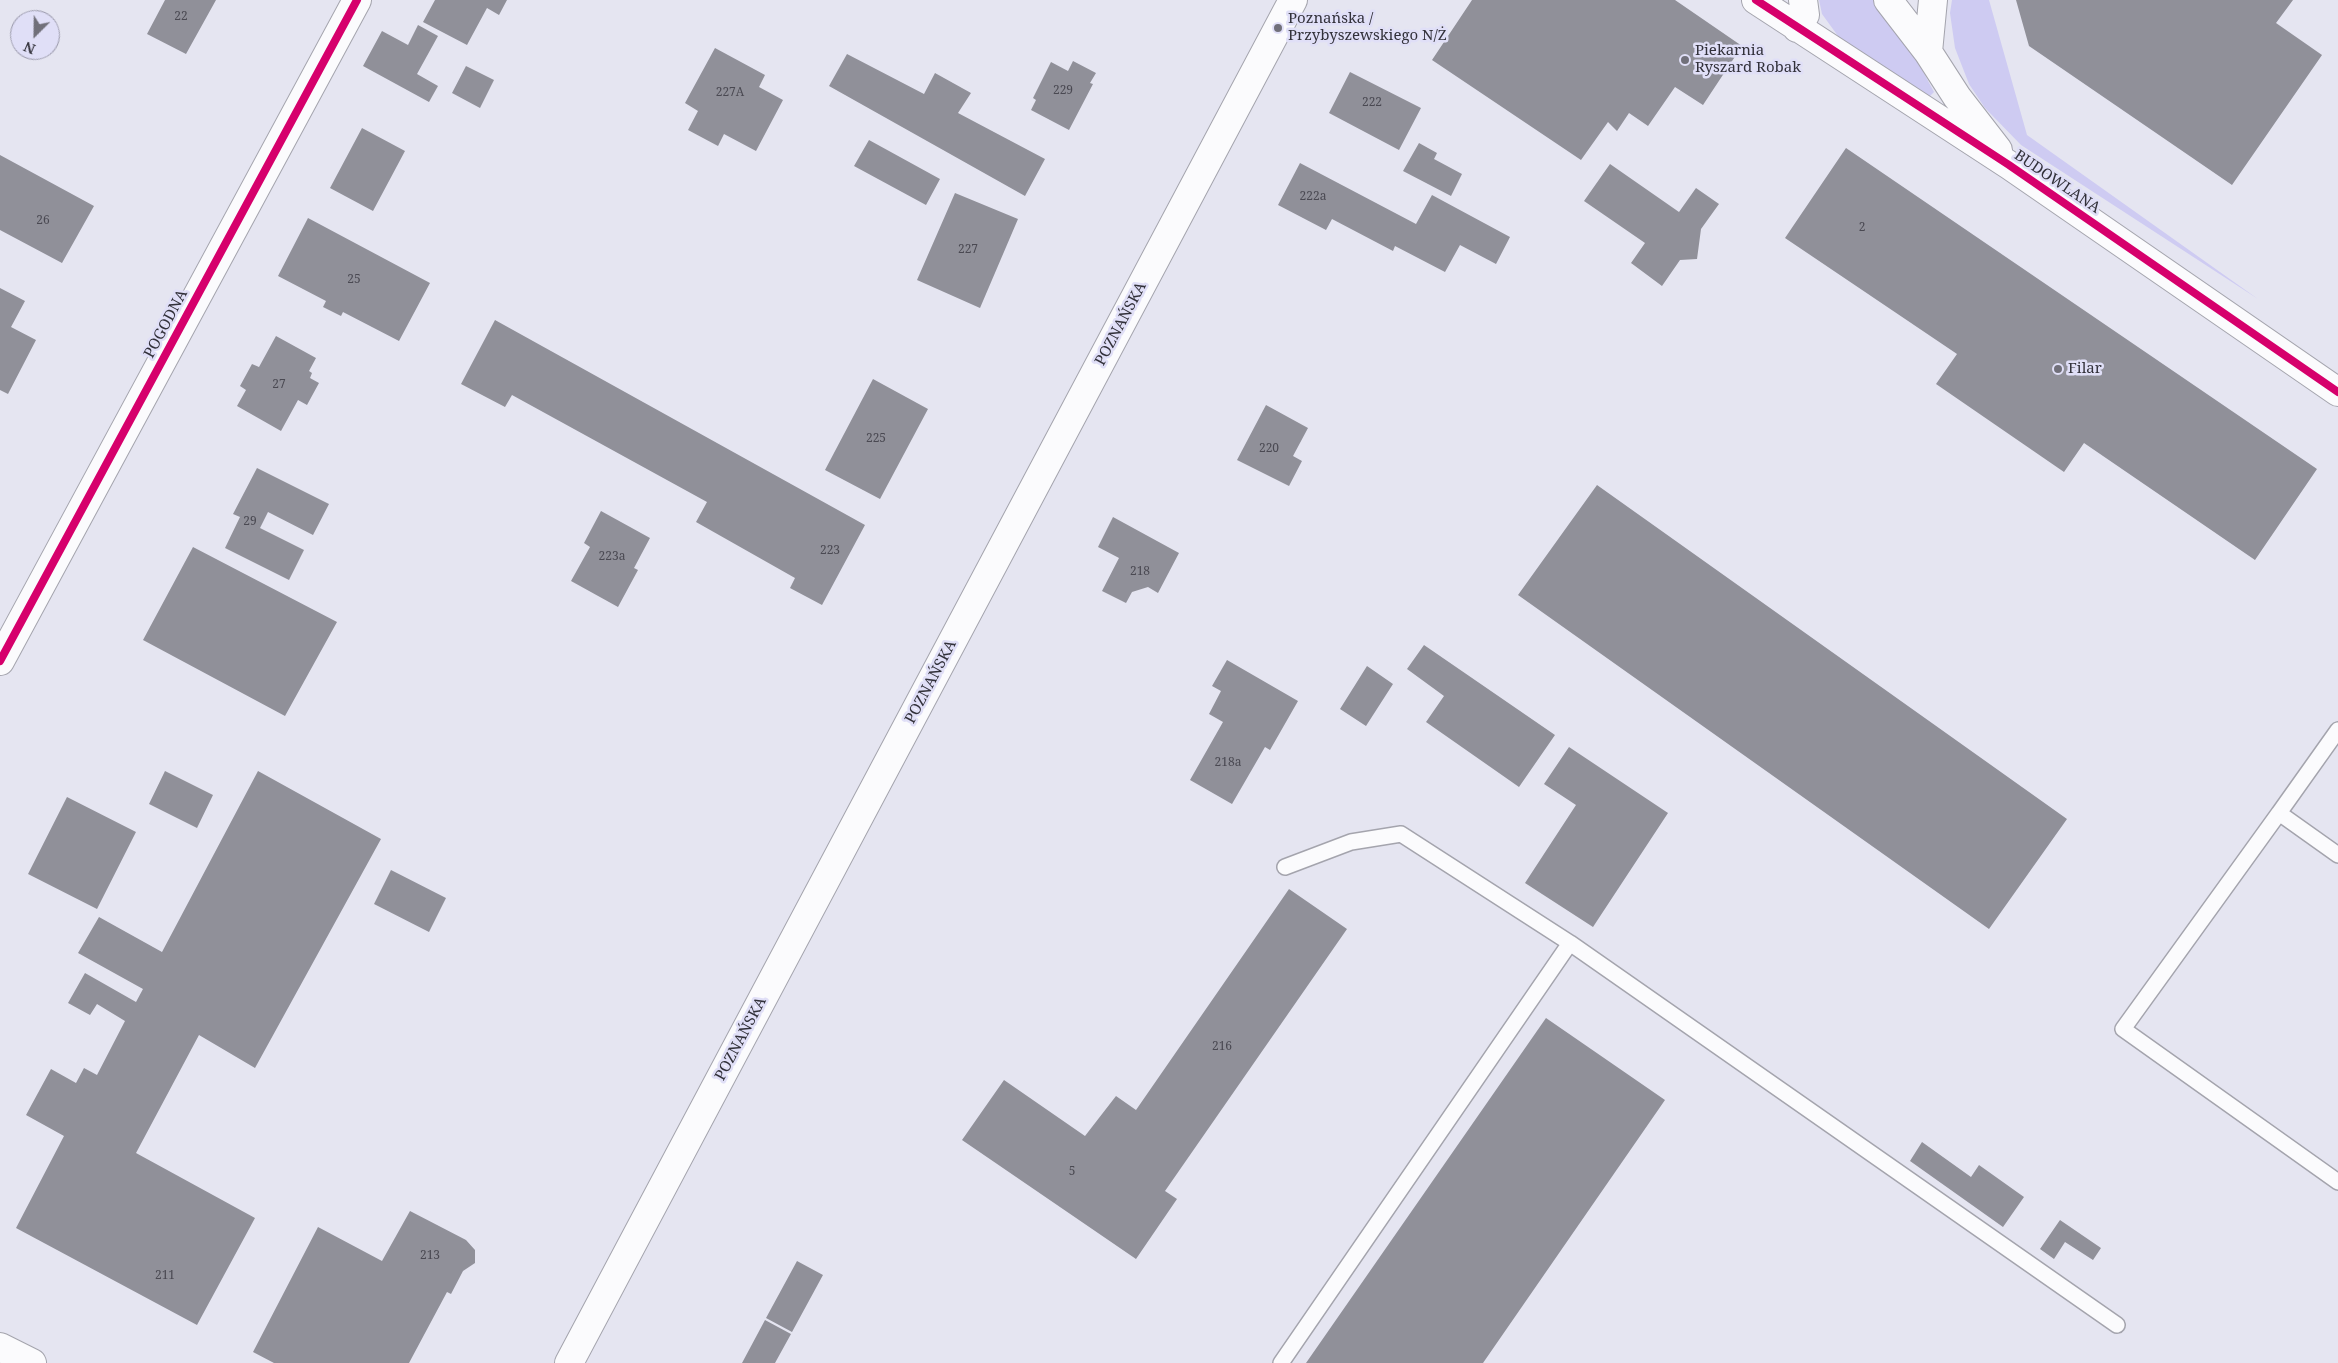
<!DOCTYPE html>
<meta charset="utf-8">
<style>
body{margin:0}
#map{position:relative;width:2338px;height:1363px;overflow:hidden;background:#e5e5f1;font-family:"Noto Serif",serif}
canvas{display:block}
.north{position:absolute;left:10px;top:10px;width:50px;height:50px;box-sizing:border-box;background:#e0dff7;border:1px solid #9a99ab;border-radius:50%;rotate:203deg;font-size:14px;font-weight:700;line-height:20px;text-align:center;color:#32313a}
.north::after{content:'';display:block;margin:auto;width:18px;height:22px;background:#71707a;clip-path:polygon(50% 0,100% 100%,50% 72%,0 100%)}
</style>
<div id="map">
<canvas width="2338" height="1363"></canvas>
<div class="north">N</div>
</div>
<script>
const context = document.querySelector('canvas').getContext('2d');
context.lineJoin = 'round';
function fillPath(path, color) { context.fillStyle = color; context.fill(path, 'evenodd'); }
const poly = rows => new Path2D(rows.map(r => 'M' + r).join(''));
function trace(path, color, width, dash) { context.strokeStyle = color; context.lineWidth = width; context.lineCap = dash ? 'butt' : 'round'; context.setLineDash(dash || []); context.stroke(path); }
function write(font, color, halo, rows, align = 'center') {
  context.font = font + ' "Noto Serif",serif'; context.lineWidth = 5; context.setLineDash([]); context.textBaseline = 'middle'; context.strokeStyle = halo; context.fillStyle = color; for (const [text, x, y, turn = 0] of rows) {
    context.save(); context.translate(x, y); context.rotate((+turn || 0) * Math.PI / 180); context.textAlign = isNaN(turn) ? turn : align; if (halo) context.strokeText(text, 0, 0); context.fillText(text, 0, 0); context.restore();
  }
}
fillPath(poly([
 [1819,0,1873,0,1919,64,1934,92,1927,99,1854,51,1838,36,1822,14],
 [1952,0,1989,0,2027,135,2258,299,2021,145,1985,108,1969,84,1955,48,1950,13]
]), '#cecbf2');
fillPath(poly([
 [165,0,216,0,186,54,147,34],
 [435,0,507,0,499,15,487,8,467,45,423,22],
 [1472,0,1675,0,1742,46,1703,105,1675,87,1648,126,1629,113,1617,131,1608,122,1581,160,1432,60],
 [2016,0,2293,0,2276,23,2322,55,2232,185,2029,46],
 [418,25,438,36,417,74,438,86,429,102,363,66,382,31,408,45],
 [715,48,765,75,759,87,783,100,756,151,724,134,718,146,688,130,698,111,685,103],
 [847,54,924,94,935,73,971,93,958,113,1045,159,1025,196,829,86],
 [1073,61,1096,73,1090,83,1093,84,1069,130,1031,110,1036,100,1033,98,1051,62,1068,71],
 [466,66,494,80,480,108,452,93],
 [1350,72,1421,108,1399,150,1329,113],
 [362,128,405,151,373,211,330,188],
 [869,140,940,179,926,205,854,166],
 [1419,143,1437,153,1434,159,1462,174,1451,196,1403,171],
 [1846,148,2317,469,2255,560,2084,443,2064,472,1936,384,1957,354,1785,238],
 [0,155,94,206,62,263,0,230],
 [1300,163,1416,224,1432,195,1510,237,1496,264,1460,245,1445,272,1395,246,1393,251,1332,219,1326,230,1278,205],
 [1610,164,1679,212,1696,188,1719,204,1701,229,1697,259,1680,260,1662,286,1631,263,1645,243,1584,201],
 [955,193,1018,219,980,308,917,280],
 [308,218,430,283,399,341,343,312,341,316,323,307,326,301,278,276],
 [0,288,25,301,11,327,36,340,8,394,0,390],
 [495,320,865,525,822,605,790,588,795,578,696,522,707,502,512,395,505,407,461,384],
 [276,336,316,358,309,371,312,373,310,378,319,383,307,405,298,400,281,431,237,406,246,390,240,386,252,364,259,367],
 [873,379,928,409,880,499,825,470],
 [1266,405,1308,428,1293,456,1302,461,1289,486,1237,460],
 [257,468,329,504,313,535,268,512,260,528,304,550,289,580,225,548,240,517,233,514],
 [1597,485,2067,819,1989,929,1518,595],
 [601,511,650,538,634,568,638,570,618,607,571,581,590,547,584,543],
 [1113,517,1179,553,1158,593,1148,587,1132,592,1126,603,1102,591,1119,558,1098,547],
 [193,547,337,622,285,716,143,640],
 [1424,645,1555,735,1519,787,1426,722,1444,696,1407,669],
 [1227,660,1298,701,1270,750,1265,747,1232,804,1190,780,1223,722,1209,714,1221,691,1212,686],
 [1367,666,1393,684,1366,726,1340,709],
 [1569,747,1668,813,1593,927,1525,883,1576,805,1544,784],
 [165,771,213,795,197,828,149,804],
 [258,771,381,839,255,1068,199,1035,136,1153,255,1218,197,1325,16,1228,64,1136,26,1115,51,1069,76,1083,84,1068,97,1075,125,1021,97,1004,90,1015,68,1003,85,973,136,1002,143,989,78,953,99,917,162,952],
 [67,797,136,832,97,909,28,874],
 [391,870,446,898,429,932,374,904],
 [1289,889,1347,929,1165,1191,1177,1199,1136,1259,962,1140,1004,1080,1085,1136,1116,1096,1136,1110],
 [1546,1018,1665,1100,1483,1363,1306,1363],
 [1922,1142,1971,1177,1979,1165,2024,1197,2003,1227,1910,1161],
 [410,1211,466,1240,475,1250,475,1263,463,1271,451,1294,447,1292,409,1363,274,1363,253,1352,318,1227,382,1261],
 [2060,1220,2101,1248,2093,1260,2065,1242,2054,1259,2040,1249],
 [797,1261,823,1275,792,1332,766,1318],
 [765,1320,791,1334,775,1363,742,1363]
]), '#909099');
const service = poly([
 [2338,730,2279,813,2338,855],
 [2279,813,2123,1029,2338,1182],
 [1285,867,1351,842,1401,834,1570,943],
 [1281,1363,1570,943,2117,1325]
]);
const minor = poly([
 [0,661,357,0],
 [0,1347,32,1363]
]);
const tertiary = poly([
 [1756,0,2009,165,2338,392],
 [1888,0,1928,52,1957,97,1998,150],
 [1797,28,1805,15,1803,0],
 [1928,52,1933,0]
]);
const secondary = poly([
 [569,1363,1293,0]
]);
trace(service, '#a4a4ad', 18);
trace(minor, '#a4a4ad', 30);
trace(tertiary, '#a4a4ad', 30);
trace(secondary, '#a4a4ad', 30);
trace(service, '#fbfbfd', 15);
trace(minor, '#fbfbfd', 28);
trace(tertiary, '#fbfbfd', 28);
trace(secondary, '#fbfbfd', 28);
trace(poly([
 [1756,0,2009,165,2338,392],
 [0,661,357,0]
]), '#d6006c', 8);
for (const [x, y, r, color] of [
 [1278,28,5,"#71707a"],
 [1685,60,5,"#71707a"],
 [2058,369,5,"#71707a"]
]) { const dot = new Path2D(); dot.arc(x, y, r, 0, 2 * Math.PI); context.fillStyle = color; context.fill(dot); trace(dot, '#e0dff7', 2); }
write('12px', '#4a4952', null, [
 ["22",181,17],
 ["229",1063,91],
 ["227A",730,93],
 ["222",1372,103],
 ["222a",1313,197],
 ["26",43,221],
 ["2",1862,228],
 ["227",968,250],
 ["25",354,280],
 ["27",279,385],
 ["225",876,439],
 ["220",1269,449],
 ["29",250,522],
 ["223",830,551],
 ["223a",612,557],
 ["218",1140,572],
 ["218a",1228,763],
 ["216",1222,1047],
 ["5",1072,1172],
 ["213",430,1256],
 ["211",165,1276]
]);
write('15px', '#32313a', '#e0dff7', [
 ["Poznańska /",1288,19],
 ["Przybyszewskiego N/Ż",1288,36],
 ["Piekarnia",1695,51],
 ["Ryszard Robak",1695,68],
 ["Filar",2068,369]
], 'left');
write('15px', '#32313a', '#e0dff7', [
 ["BUDOWLANA",2057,182,34],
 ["POGODNA",166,324,-62],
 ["POZNAŃSKA",1121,324,-62],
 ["POZNAŃSKA",931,682,-62],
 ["POZNAŃSKA",741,1039,-62]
]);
</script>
